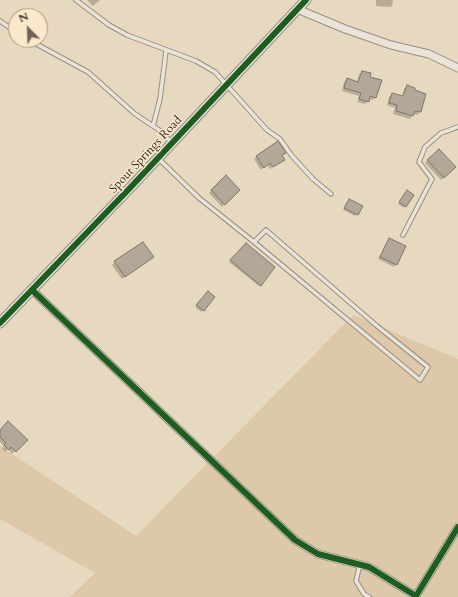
<!DOCTYPE html>
<style>
body{margin:0}
#map{position:relative;width:458px;height:597px;overflow:hidden;background:#e7d8c0;font-family:Cardo,serif}
canvas{display:block}
.north{position:absolute;left:8px;top:8px;width:40px;height:40px;box-sizing:border-box;background:#fae8cc;border:1px solid #a99985;border-radius:50%;rotate:337deg;font-size:11px;font-weight:700;line-height:16px;text-align:center;color:#30231b}
.north::after{content:'';display:block;margin:auto;width:14px;height:18px;background:#706255;clip-path:polygon(50% 0,100% 100%,50% 72%,0 100%)}
</style>
<div id="map">
<canvas width="458" height="597"></canvas>
<div class="north">N</div>
</div>
<script>
const context = document.querySelector('canvas').getContext('2d');
context.lineJoin = 'round';
function fillPath(path, color) { context.fillStyle = color; context.fill(path, 'evenodd'); }
const poly = rows => new Path2D(rows.map(r => 'M' + r).join(''));
function trace(path, color, width, dash) { context.strokeStyle = color; context.lineWidth = width; context.lineCap = dash ? 'butt' : 'round'; context.setLineDash(dash || []); context.stroke(path); }
function write(font, color, halo, rows, align = 'center') {
  context.font = font + ' Cardo,serif'; context.lineWidth = 3; context.setLineDash([]); context.textBaseline = 'middle'; context.strokeStyle = halo; context.fillStyle = color; for (const [text, x, y, turn = 0] of rows) {
    context.save(); context.translate(x, y); context.rotate((+turn || 0) * Math.PI / 180); context.textAlign = isNaN(turn) ? turn : align; if (halo) context.strokeText(text, 0, 0); context.fillText(text, 0, 0); context.restore();
  }
}
fillPath(poly([
 [353,315,458,359,458,597,70,597,95,573,0,519,0,446,136,536]
]), '#ddc9a9');
fillPath(poly([
 [87,0,100,0,93,6],
 [376,0,393,0,392,5,391,7,376,6],
 [362,72,369,78,375,97,373,100,369,99,365,104,357,102,359,96,342,91,344,82,347,79,357,82,359,74],
 [407,86,413,91,425,95,420,112,417,115,413,113,410,119,393,114,395,108,387,105,389,97,392,94,402,97,404,89],
 [278,143,285,153,282,156,281,162,270,169,267,165,261,170,254,159],
 [439,151,454,167,441,180,425,163],
 [226,177,239,190,222,207,209,193],
 [405,193,405,206,404,208,398,204],
 [348,202,361,207,355,216,343,210],
 [389,239,396,264,394,267,378,259,387,242],
 [246,244,260,285,259,286,229,262],
 [153,257,122,279,112,265,115,262],
 [208,292,214,297,201,312,195,307],
 [0,431,26,440,12,454,8,449,5,452,2,448,4,446,0,442]
]), '#0003');
const building = poly([
 [362,71,371,73,370,77,382,80,376,98,370,96,369,102,359,99,361,93,344,88,347,78,358,82,362,71],
 [407,85,415,88,415,90,426,94,421,112,415,111,413,116,396,111,397,105,389,103,392,93,403,96,407,85],
 [278,141,286,153,282,155,285,160,273,167,270,163,264,168,256,156,278,141],
 [439,149,456,167,444,178,427,160,439,149],
 [226,175,240,190,225,205,211,190,226,175],
 [407,190,414,195,406,207,399,202,407,190],
 [349,199,363,206,358,215,344,208,349,199],
 [389,238,406,246,397,265,380,257,389,238],
 [143,242,154,257,125,277,114,261,143,242],
 [246,243,275,267,261,286,230,260,246,243],
 [208,291,215,297,204,311,196,305,208,291],
 [8,421,28,440,16,452,11,447,9,450,4,445,6,443,0,437,0,430,8,421]
]);
fillPath(building, '#b3a898');
trace(building, '#7e7669', 1);
const service = poly([
 [76,0,109,25,127,35,196,61,215,72,267,130,280,139,292,156,313,179,331,194],
 [0,21,16,32],
 [29,40,88,72,135,114,159,130,172,143],
 [153,126,160,99,166,51],
 [159,159,199,198,254,242,420,380,428,367,377,326,266,230,254,242],
 [403,235,432,179,419,162,425,147,441,133,458,127],
 [360,564,356,581,364,594,369,597]
]);
const minor = poly([
 [297,9,345,29,391,45,429,54,458,68],
 [32,290,295,540,318,554,369,567,416,596,458,527]
]);
const tertiary = poly([
 [0,323,129,189,306,0]
]);
trace(service, '#988e80', 5.5);
trace(minor, '#988e80', 9);
trace(tertiary, '#988e80', 11);
trace(service, '#eae3d7', 3.5);
trace(minor, '#eae3d7', 7);
trace(tertiary, '#eae3d7', 9);
trace(poly([
 [32,290,295,540,318,554,369,567,416,596,458,527],
 [0,323,129,189,306,0]
]), '#1b5e20', 6);
write('12px', '#30231b', '#fae8cc', [
 ["Spout Springs Road",146,155,-47]
]);
</script>
